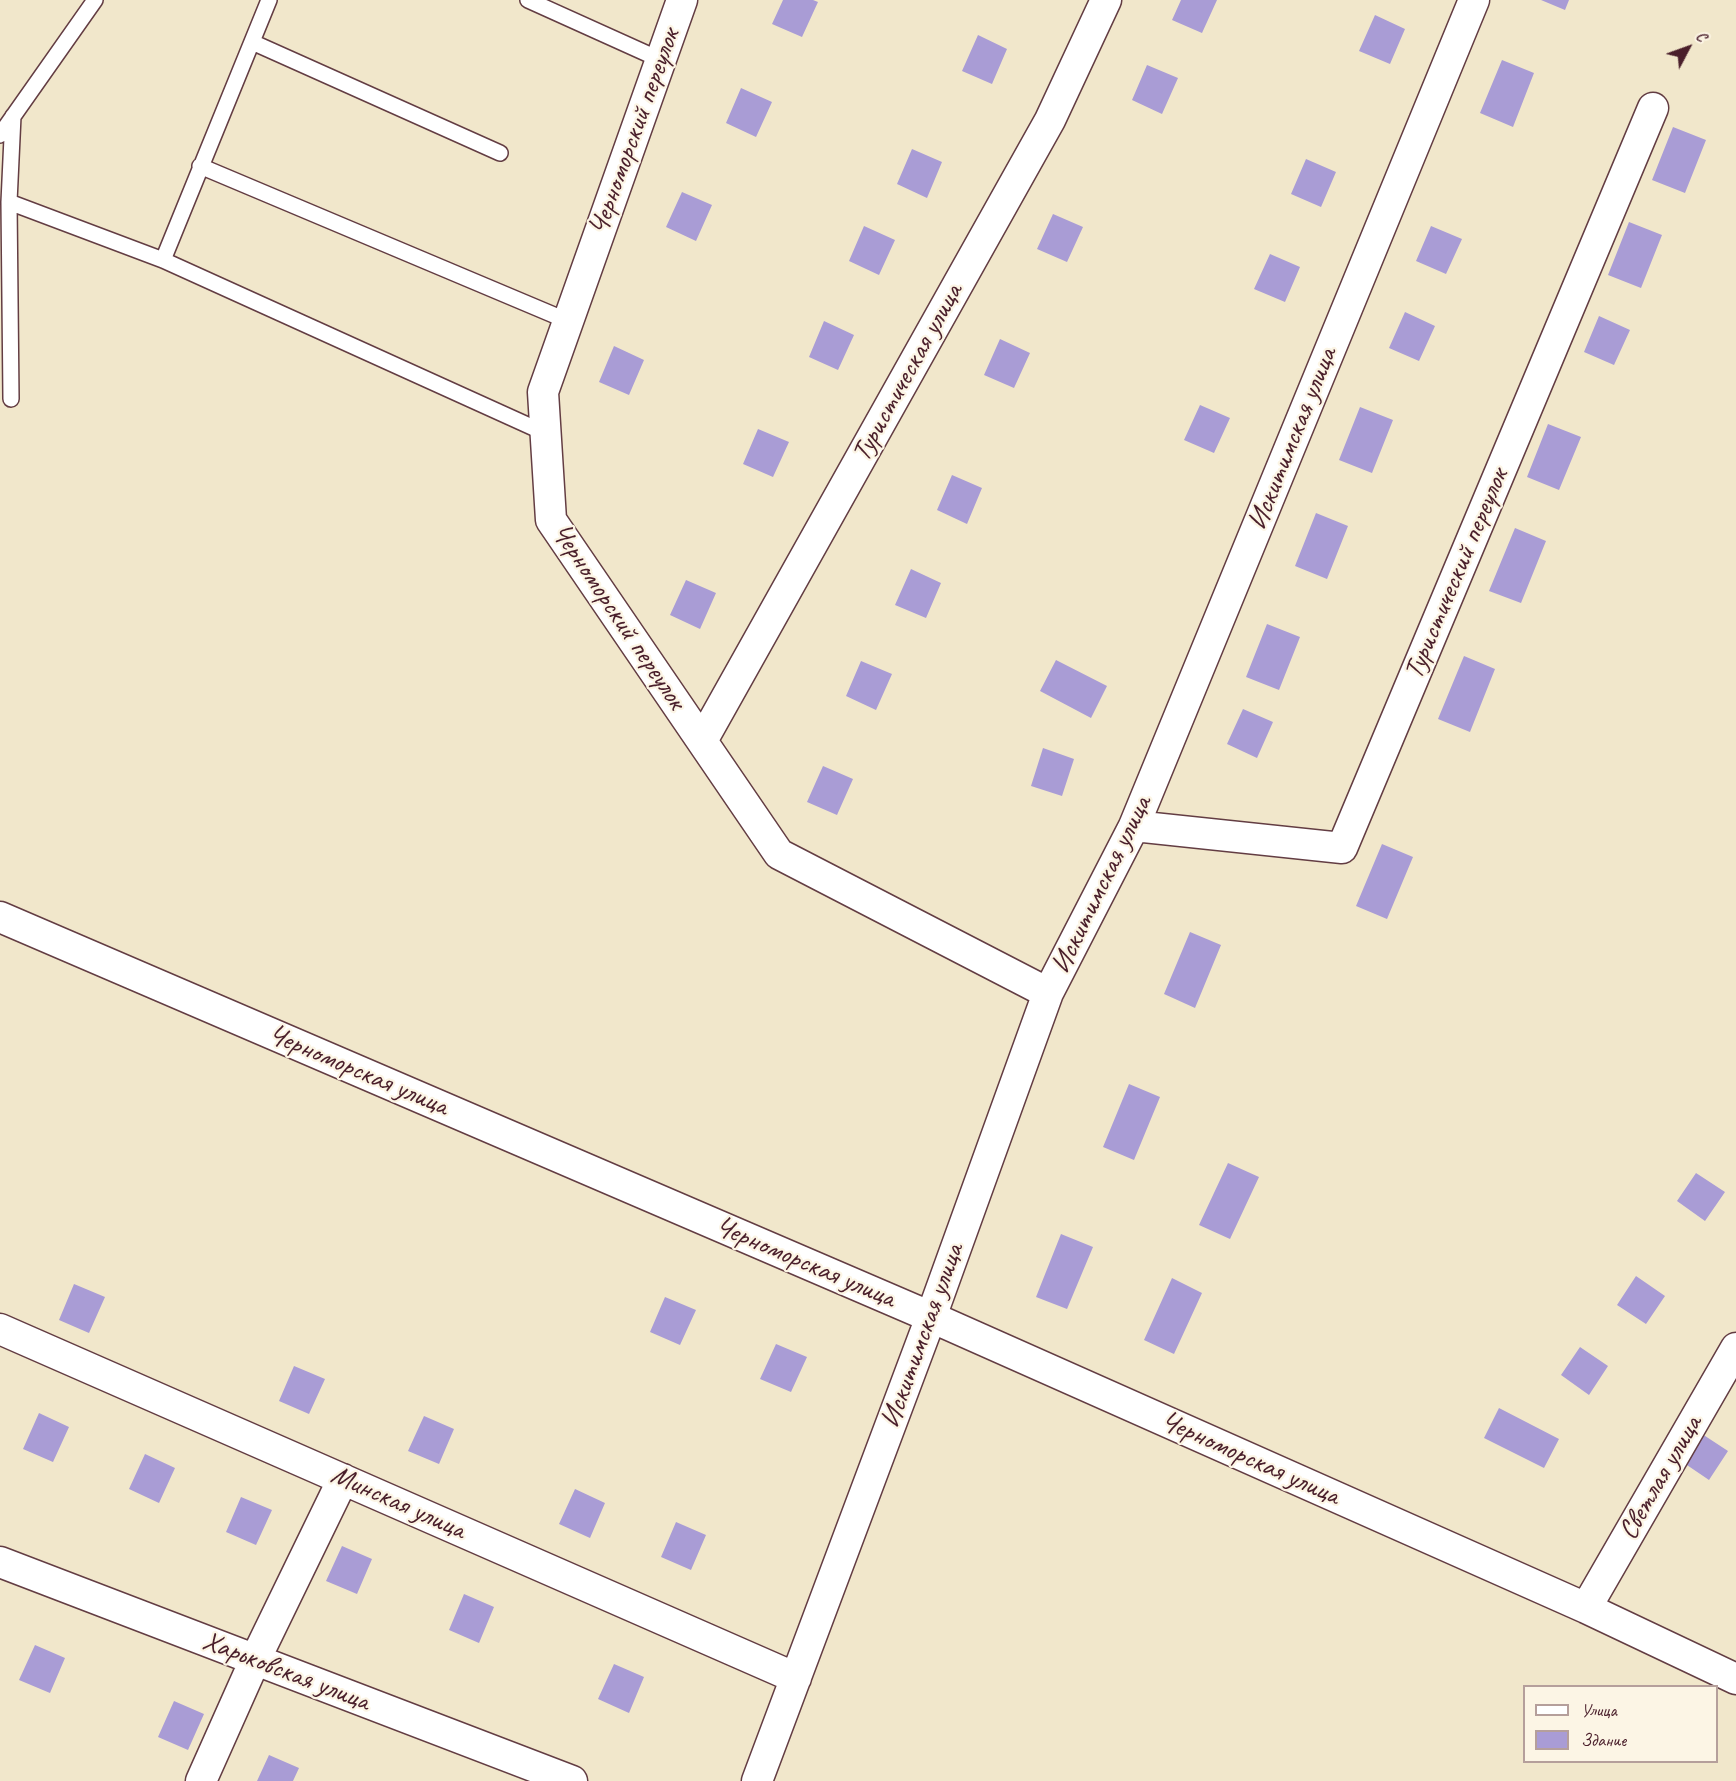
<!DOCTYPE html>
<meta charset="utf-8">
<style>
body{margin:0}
#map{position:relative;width:1736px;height:1781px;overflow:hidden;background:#f1e7cb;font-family:Caveat,sans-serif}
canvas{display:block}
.legend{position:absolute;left:1523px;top:1685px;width:195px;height:78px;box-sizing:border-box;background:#fcf5e5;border:2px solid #b59f9b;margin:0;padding:8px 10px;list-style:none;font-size:18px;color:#4a1f2b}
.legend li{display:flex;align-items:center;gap:12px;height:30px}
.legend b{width:30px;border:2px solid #b59f9b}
.north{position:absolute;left:1658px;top:18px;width:60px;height:60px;-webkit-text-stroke:4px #fcf5e5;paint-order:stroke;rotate:49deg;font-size:16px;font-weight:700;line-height:24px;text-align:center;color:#4a1f2b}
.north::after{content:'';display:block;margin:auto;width:21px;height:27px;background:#4a1f2b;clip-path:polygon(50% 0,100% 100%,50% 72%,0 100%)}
</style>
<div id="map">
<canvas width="1736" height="1781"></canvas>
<ul class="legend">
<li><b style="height:8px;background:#fff"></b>Улица</li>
<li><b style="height:16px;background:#a99cd5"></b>Здание</li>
</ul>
<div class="north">С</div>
</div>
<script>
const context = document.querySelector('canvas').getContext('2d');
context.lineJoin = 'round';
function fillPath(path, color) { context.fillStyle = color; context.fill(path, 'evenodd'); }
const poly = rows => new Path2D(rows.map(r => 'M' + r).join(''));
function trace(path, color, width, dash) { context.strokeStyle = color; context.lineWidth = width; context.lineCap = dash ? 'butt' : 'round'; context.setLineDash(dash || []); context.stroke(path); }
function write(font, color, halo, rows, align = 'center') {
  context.font = font + ' Caveat,sans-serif'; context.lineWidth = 4.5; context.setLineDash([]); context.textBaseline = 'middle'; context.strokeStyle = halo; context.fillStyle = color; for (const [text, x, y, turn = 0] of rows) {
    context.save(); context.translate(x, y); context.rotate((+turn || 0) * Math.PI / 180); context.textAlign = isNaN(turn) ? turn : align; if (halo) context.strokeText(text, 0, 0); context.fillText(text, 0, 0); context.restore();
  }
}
fillPath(poly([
 [783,0,813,0,818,2,802,37,772,24],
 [1181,0,1217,0,1202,33,1172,20],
 [1541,0,1569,0,1565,10],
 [1375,15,1405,29,1390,64,1359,51],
 [978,35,1007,49,992,84,962,71],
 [1502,60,1534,73,1513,127,1480,113],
 [1147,65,1178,78,1162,114,1132,100],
 [741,88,772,102,756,137,726,123],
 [1673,127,1706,140,1685,193,1652,180],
 [912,149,942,162,927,198,897,184],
 [1306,159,1336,172,1321,207,1291,194],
 [682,192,712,205,696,241,666,227],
 [1053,214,1083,227,1067,262,1037,249],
 [1629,222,1662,235,1641,288,1608,275],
 [864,226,895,240,879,275,849,261],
 [1431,226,1462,239,1446,274,1416,261],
 [1270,254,1300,267,1285,302,1254,289],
 [1405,312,1435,326,1419,361,1389,348],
 [1599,316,1630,330,1614,365,1584,352],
 [824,321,854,335,838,370,809,357],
 [1000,339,1030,353,1014,388,984,375],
 [614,346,644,360,629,395,599,382],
 [1200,405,1230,418,1214,453,1184,440],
 [1360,407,1393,420,1372,473,1339,460],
 [1548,424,1581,437,1559,490,1527,477],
 [758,429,789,442,773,477,743,464],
 [952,475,982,488,967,524,937,510],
 [1316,513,1348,526,1327,579,1295,566],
 [1515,528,1546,541,1521,603,1489,591],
 [911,569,941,583,926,618,895,605],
 [686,580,716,593,700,629,670,615],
 [1267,624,1300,637,1279,690,1246,677],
 [1464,656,1495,669,1470,732,1438,719],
 [1056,660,1107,686,1091,718,1040,691],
 [861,661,892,674,876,710,846,696],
 [1243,709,1273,722,1257,758,1227,744],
 [1043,748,1074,759,1062,796,1031,786],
 [823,766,853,779,837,815,807,802],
 [1382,844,1413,857,1387,919,1356,906],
 [1190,932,1221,945,1195,1008,1164,994],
 [1129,1084,1160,1097,1134,1160,1103,1147],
 [1228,1163,1259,1177,1230,1239,1199,1225],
 [1696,1173,1725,1192,1705,1221,1677,1201],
 [1061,1234,1093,1247,1067,1309,1036,1297],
 [1636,1276,1665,1296,1646,1324,1617,1305],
 [1172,1278,1202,1293,1174,1354,1144,1340],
 [74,1284,105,1297,89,1333,59,1320],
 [665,1297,696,1310,680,1345,650,1332],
 [776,1344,807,1357,791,1392,760,1379],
 [1580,1347,1608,1366,1589,1395,1561,1375],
 [294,1366,325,1379,309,1414,279,1401],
 [1499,1408,1559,1439,1544,1468,1484,1438],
 [39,1413,69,1427,53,1462,23,1449],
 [424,1416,454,1429,439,1464,408,1451],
 [1699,1432,1728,1451,1709,1480,1681,1461],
 [145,1454,175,1468,159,1503,129,1489],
 [575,1489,605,1503,590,1538,559,1524],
 [241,1497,272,1510,256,1545,226,1532],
 [676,1522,706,1535,691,1570,661,1557],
 [342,1546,372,1559,357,1594,326,1581],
 [464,1594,494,1607,479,1643,449,1630],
 [35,1645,65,1658,50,1693,19,1680],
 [614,1664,644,1677,629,1713,598,1699],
 [174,1701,204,1714,188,1750,158,1737],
 [269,1755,299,1768,293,1781,257,1781]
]), '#a99cd5');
const service = poly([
 [528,0,661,60],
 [252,42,500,153],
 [0,135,95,0],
 [200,166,568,321],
 [9,202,163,260,545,433],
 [163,260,269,0],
 [11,399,9,202,13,116]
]);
const minor = poly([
 [682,0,543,392,551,520,779,854,1048,993],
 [702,741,1050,120,1106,0],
 [1134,826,1342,848,1653,108],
 [0,917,931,1317,1586,1608,1736,1679],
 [0,1329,796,1678],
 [0,1562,572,1781],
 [1586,1608,1736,1348],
 [201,1781,255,1660,343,1479],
 [757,1781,931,1317,1048,993,1134,826,1474,0]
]);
trace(service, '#633d43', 18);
trace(minor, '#633d43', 33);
trace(service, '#fff', 15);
trace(minor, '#fff', 30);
write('28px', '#4a1f2b', '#fcf5e5', [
 ["Черноморский переулок",635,132,-70],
 ["Туристическая улица",908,373,-61],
 ["Искитимская улица",1293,439,-68],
 ["Туристический переулок",1457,574,-67],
 ["Черноморский переулок",618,617,56],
 ["Искитимская улица",1102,885,-64],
 ["Черноморская улица",358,1071,23],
 ["Черноморская улица",805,1263,23],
 ["Искитимская улица",923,1336,-70],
 ["Черноморская улица",1250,1459,24],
 ["Светлая улица",1661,1478,-60],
 ["Минская улица",398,1503,24],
 ["Харьковская улица",286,1672,21]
]);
</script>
